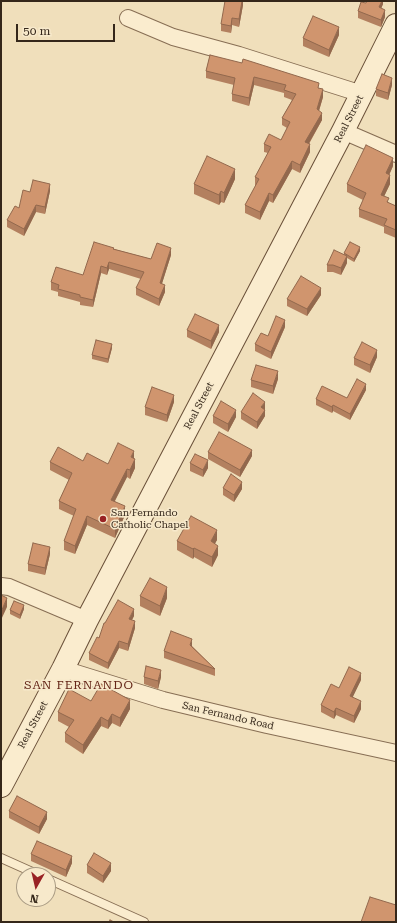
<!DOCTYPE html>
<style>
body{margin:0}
#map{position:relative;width:397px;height:923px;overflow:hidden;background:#f0dfbb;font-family:"Roboto Serif",serif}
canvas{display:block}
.frame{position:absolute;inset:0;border:2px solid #35271a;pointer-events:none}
.north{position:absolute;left:16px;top:867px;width:40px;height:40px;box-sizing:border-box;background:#f7e9cb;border:1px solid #a99b84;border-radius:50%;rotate:188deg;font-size:11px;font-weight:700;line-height:16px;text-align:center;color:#35271a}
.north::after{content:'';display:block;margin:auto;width:14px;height:18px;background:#992224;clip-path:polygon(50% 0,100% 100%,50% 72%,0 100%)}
.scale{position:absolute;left:16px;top:24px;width:99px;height:18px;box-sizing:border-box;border:2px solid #35271a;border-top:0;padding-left:5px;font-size:12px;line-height:14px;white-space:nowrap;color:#35271a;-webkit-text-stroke:3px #f7e9cb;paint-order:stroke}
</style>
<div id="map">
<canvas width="397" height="923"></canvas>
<div class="frame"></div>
<div class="north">N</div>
<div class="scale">50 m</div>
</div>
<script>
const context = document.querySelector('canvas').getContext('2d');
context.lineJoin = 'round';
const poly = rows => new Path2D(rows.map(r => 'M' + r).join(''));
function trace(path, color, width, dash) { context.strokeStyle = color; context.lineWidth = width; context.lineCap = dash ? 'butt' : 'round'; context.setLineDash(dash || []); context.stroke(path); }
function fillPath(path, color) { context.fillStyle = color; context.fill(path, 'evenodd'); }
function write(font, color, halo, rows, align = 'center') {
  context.font = font + ' "Roboto Serif",serif'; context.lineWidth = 3; context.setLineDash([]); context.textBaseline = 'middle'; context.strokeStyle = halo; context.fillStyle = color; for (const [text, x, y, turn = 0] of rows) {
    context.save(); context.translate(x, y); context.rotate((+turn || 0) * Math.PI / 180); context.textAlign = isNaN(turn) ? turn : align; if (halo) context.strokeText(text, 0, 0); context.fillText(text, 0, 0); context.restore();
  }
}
const lane = poly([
 [1,858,39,875],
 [48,879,144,922]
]);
const street = poly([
 [128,18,173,37,239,55,362,94],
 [343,131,396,154],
 [1,586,9,587,87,620],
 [63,669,163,700,267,725,396,753]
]);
const secondary = poly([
 [1,786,63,669,87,620,343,131,396,25]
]);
trace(lane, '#876e54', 10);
trace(street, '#876e54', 18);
trace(secondary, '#694f38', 24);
trace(lane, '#faecce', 8);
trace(street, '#faecce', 16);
trace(secondary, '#faecce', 22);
fillPath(poly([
 [243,1,243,5,239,27,232,25,231,33,221,31,221,24],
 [383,1,383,4,381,8,385,17,381,27,358,18,358,11,366,3],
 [339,35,329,57,303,46,303,38],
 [210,55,319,88,323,97,319,111,322,120,309,144,310,152,300,173,292,169,273,203,269,201,260,220,245,213,245,205,256,185,255,185,255,177,268,153,264,152,264,144,281,140,287,128,282,125,282,118,292,100,284,97,284,93,254,85,249,106,232,101,232,94,234,85,206,78,206,71],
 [392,85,388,100,376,96,376,89],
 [393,166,389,175,390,184,384,196,389,203,396,206,396,238,384,233,384,227,359,217,359,209,363,200,347,192,347,184],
 [235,179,224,203,221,202,219,205,194,194,194,184],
 [50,191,45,214,36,212,24,236,7,227,7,220,19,208,30,192],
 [114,249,151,259,171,255,162,283,165,292,159,306,136,295,136,288,141,279,109,269,107,275,101,273,93,307,80,305,80,302,58,296,58,292,51,290,51,282,83,275],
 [360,251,354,262,347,258,347,263,341,275,333,272,327,272,327,265,344,254,344,253],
 [321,295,307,316,287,306,287,299],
 [285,327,271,359,255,351,255,344,268,336],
 [187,330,219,332,211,349,187,337],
 [112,348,108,363,92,359,92,355],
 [377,357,370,373,354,365,354,358],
 [278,379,273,394,251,387,251,380],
 [366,390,350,420,333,411,332,413,316,405,316,399,347,398],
 [174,402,167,422,145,415,145,407],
 [265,409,265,416,257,429,241,419,241,412],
 [213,416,236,417,228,432,213,423],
 [208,452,252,456,240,477,208,459],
 [134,459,135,468,130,479,127,477,115,501,125,515,115,538,87,525,75,554,64,550,64,541,74,516,59,509,59,501,69,480,50,470,50,462,83,461,108,464],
 [190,463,208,468,203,477,190,471],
 [223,488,242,489,234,502,223,495],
 [217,540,215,543,218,555,212,567,194,557,193,559,177,550,177,541],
 [50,554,45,575,28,571,28,564],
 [140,596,167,598,160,616,140,606],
 [24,609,20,619,10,614,10,610],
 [134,616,132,620,135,628,128,651,119,648,108,669,89,660,89,653,99,638,105,623],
 [192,646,215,669,215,676,164,658,164,651],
 [144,677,161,677,158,689,144,684],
 [361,680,352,697,361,709,354,723,336,715,334,719,321,712,321,705],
 [91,701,130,709,120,727,112,723,108,729,101,726,83,754,65,742,65,733,69,727,58,721,58,712],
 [9,811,47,819,39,834,9,818],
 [31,854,72,863,66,877,31,861],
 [87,865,111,871,103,883,87,873]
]), '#b3805f');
fillPath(poly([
 [242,1,243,1,243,5,239,27,239,19],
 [382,1,383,1,383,4,379,14,379,7],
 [385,10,385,17,381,27,381,20],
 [232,18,232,25,231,33,231,26],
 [339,27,339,35,329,57,329,50],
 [254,77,254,85,249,106,249,98],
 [392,78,392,85,388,100,388,93],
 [323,89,323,97,317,117,317,109],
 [322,113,322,120,305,150,305,142],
 [310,144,310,152,300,173,300,165],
 [393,158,393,166,386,182,386,173],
 [292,161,292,169,273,203,273,195],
 [235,169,235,179,224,203,224,193],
 [390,175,390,184,381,203,381,195],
 [50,184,50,191,45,214,45,207],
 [221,191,221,202,219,205,219,195],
 [269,193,269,201,260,220,260,212],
 [36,205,36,212,24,236,24,229],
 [360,247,360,251,354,262,354,259],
 [171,248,171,255,160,290,160,283],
 [347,256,347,263,341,275,341,268],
 [109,262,109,269,107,275,107,268],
 [101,266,101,273,93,307,93,300],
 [165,285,165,292,159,306,159,299],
 [321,288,321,295,307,316,307,309],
 [285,320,285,327,271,359,271,352],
 [219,325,219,332,211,349,211,341],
 [112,344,112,348,108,363,108,359],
 [377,350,377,357,370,373,370,365],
 [278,371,278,379,273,394,273,386],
 [366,384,366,390,350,420,350,414],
 [174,395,174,402,167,422,167,415],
 [265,402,265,409,261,414,261,407],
 [333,405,333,411,332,413,332,407],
 [236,410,236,417,228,432,228,424],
 [265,410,265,416,257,429,257,422],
 [252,450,252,456,240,477,240,470],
 [134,451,134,460,131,457],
 [135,459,135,468,130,479,130,470],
 [208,460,208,468,203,477,203,470],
 [127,469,127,477,111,508,111,500],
 [242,482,242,489,234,502,234,495],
 [125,506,125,515,115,538,115,529],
 [87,516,87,525,75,554,75,546],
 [217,530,217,540,211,551,211,541],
 [218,546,218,555,212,567,212,557],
 [50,547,50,554,45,575,45,568],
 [194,548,194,557,193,559,193,549],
 [167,587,167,598,160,616,160,606],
 [7,598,7,607,1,620,1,612],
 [24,605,24,609,20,619,20,615],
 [134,609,134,616,129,625,129,619],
 [135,621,135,628,128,651,128,644],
 [2,630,2,639,1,642,1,633],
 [192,639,192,646,190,652,190,645],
 [119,641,119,648,108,669,108,663],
 [161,670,161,677,158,689,158,681],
 [361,673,361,680,350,703,350,696],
 [130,700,130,709,120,727,120,718],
 [361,701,361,709,354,723,354,716],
 [336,708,336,715,334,719,334,712],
 [112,714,112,723,108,729,108,721],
 [101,717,101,726,83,754,83,745],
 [47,812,47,819,39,834,39,827],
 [72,856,72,863,66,877,66,870],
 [111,863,111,871,103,883,103,876]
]), '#92684d');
const building = poly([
 [225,1,242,1,239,19,232,18,231,26,221,24,225,1],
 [367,1,382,1,379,7,385,10,381,20,358,11,361,2,366,3,367,1],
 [313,16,339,27,329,50,303,38,313,16],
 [210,55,242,63,243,59,319,83,318,88,323,89,317,109,322,113,305,142,310,144,300,165,292,161,273,195,269,193,260,212,245,205,259,179,255,177,271,147,264,144,269,134,281,140,290,122,282,118,296,94,284,90,286,85,254,77,249,98,232,94,235,78,206,71,210,55],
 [382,74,392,78,388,93,376,89,382,74],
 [366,145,393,158,386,173,390,175,381,195,389,198,387,202,396,206,396,230,384,225,387,219,359,209,366,193,347,184,366,145],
 [207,156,235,169,224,193,221,191,219,195,194,184,207,156],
 [33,180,50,184,45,207,36,205,24,229,7,220,15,206,19,208,23,190,30,192,33,180],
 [94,242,114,248,113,249,151,259,157,243,171,248,160,283,165,285,159,299,136,288,144,272,109,262,107,268,101,266,93,300,80,297,80,295,58,289,59,285,51,282,56,267,83,275,94,242],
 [350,242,360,247,354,259,344,253,350,242],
 [334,250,347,256,341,268,333,265,327,265,334,250],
 [301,276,321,288,307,309,287,299,301,276],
 [195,314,219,325,211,341,187,330,195,314],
 [276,316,285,320,271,352,255,344,261,333,268,336,276,316],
 [96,340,112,344,108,359,92,355,96,340],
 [362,342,377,350,370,365,354,358,362,342],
 [256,365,278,371,273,386,251,380,256,365],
 [357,379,366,384,350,414,333,405,332,407,316,399,322,386,347,398,357,379],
 [152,387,174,395,167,415,145,407,152,387],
 [253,393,265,402,261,407,265,410,257,422,241,412,253,393],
 [221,401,236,410,228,424,213,416,221,401],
 [219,432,252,450,240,470,208,452,219,432],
 [118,443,134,451,131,457,135,459,130,470,127,469,111,500,125,506,115,529,87,516,75,546,64,541,76,509,59,501,72,473,50,462,58,447,83,461,87,453,108,464,118,443],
 [195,454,208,460,203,470,190,463,195,454],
 [231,474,242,482,234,495,223,488,231,474],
 [191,516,217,530,211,541,218,546,212,557,194,548,193,549,177,541,191,516],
 [33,543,50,547,45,568,28,564,33,543],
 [150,578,167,587,160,606,140,596,150,578],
 [1,595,7,598,1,612,1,595],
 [118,600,134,609,129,619,135,621,128,644,119,641,108,663,89,653,97,637,99,638,104,623,105,623,118,600],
 [14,601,24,605,20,615,10,610,14,601],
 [171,631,192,639,190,645,215,669,164,651,171,631],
 [146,666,161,670,158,681,144,677,146,666],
 [349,667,361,673,350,696,361,701,354,716,336,708,334,712,321,705,331,684,339,688,349,667],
 [101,684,130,700,120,718,112,714,108,721,101,717,83,745,65,733,74,720,58,712,69,689,91,701,101,684],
 [17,796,47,812,39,827,9,811,17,796],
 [37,841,72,856,66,870,31,854,37,841],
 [94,853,111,863,103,876,87,865,94,853],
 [370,897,396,905,396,922,361,922,370,897],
 [110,920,114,922,109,922,110,920]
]);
fillPath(building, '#d0956e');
trace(building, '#92684d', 1);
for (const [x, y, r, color] of [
 [103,519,4,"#992224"]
]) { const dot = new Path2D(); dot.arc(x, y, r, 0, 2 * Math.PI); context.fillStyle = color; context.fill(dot); trace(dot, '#f7e9cb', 1.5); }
write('10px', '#35271a', '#f7e9cb', [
 ["Real Street",349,119,-63],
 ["Real Street",199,406,-62],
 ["San Fernando Road",228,716,13],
 ["Real Street",33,725,-62]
]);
write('10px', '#35271a', '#f7e9cb', [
 ["San Fernando",111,513],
 ["Catholic Chapel",111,525]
], 'left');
context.letterSpacing = '1px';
write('12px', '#642617', '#f7e9cb', [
 ["SAN FERNANDO",79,685]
]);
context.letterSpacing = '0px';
</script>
